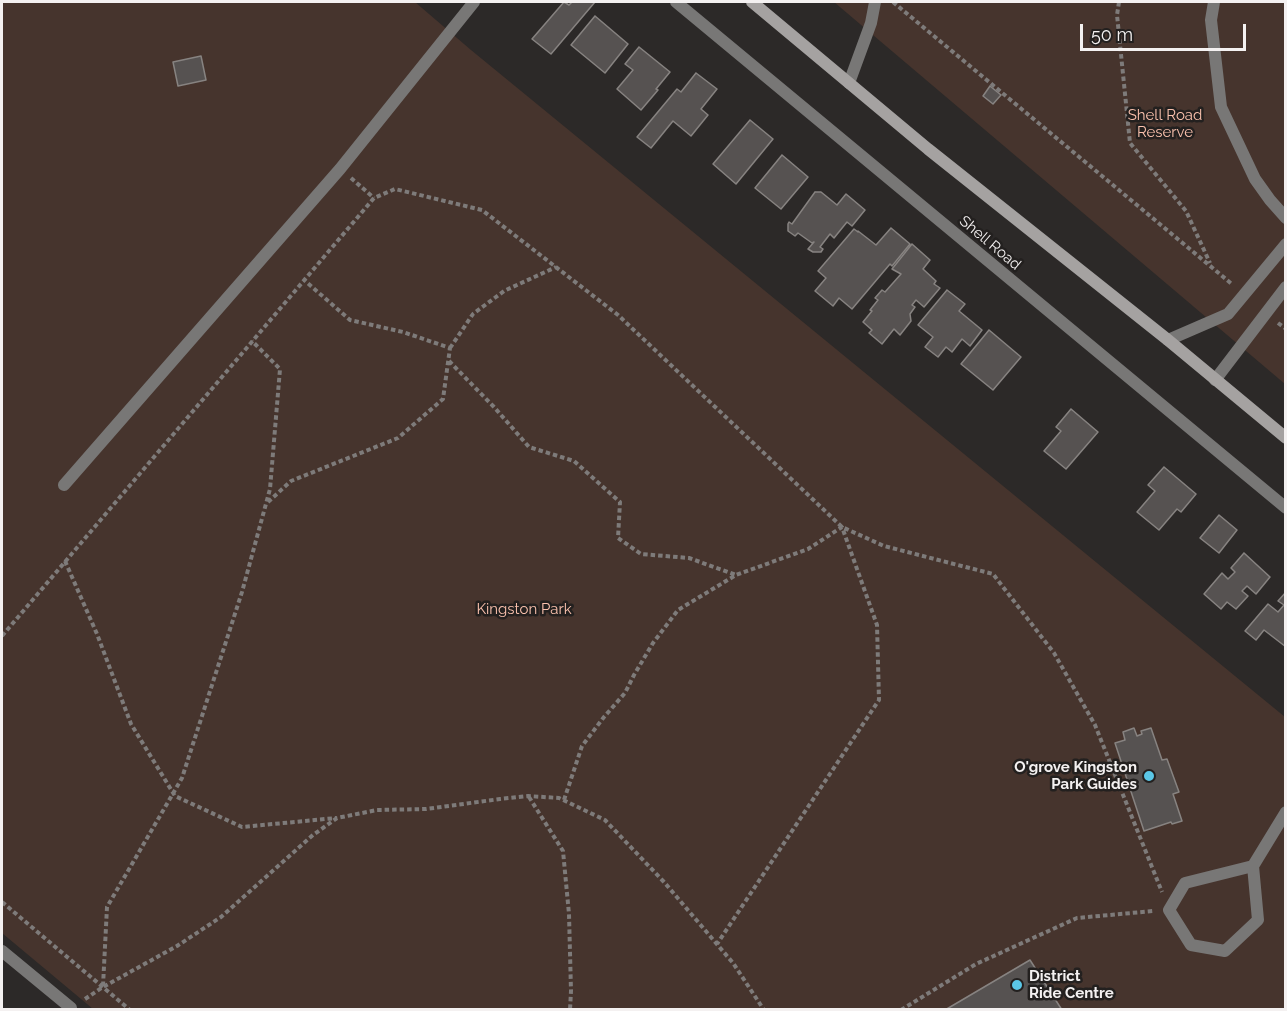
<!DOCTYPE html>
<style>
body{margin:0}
#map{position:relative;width:1287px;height:1011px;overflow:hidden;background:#2c2928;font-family:Raleway,sans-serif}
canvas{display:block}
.frame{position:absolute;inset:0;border:3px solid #f4f1f1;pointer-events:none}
.scale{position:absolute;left:1080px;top:24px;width:166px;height:27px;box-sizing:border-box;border:3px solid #f4f1f1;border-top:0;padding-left:8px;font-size:18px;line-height:21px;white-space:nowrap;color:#f4f1f1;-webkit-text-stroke:4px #23201f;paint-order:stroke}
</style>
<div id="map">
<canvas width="1287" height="1011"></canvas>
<div class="frame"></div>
<div class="scale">50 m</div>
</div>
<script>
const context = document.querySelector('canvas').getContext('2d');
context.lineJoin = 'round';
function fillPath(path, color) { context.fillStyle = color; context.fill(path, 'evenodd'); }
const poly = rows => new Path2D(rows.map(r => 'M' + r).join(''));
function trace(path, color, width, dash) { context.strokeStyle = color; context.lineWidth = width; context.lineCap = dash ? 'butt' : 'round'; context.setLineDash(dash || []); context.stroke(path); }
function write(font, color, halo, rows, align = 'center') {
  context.font = font + ' Raleway,sans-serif'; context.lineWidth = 5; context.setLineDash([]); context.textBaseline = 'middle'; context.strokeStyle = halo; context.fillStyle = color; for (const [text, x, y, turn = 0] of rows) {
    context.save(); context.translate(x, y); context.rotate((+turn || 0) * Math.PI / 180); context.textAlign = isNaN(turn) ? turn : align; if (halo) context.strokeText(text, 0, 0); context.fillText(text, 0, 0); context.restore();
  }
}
fillPath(poly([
 [2,2,415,2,471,50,1285,717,1285,1009,93,1009,2,933],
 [834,2,1285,2,1285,384]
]), '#46342d');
const building = poly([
 [564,2,569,5,572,2,595,2,551,54,532,39,564,2],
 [595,16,628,44,605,73,571,45,595,16],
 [639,47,670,72,656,89,658,90,641,110,617,89,633,70,625,64,639,47],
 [201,56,206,80,178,86,173,62,201,56],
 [696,73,717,89,701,109,708,115,691,136,673,121,651,148,637,137,677,89,681,92,696,73],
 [990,86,1001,95,993,104,983,96,990,86],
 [750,120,773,139,736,184,713,164,750,120],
 [782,155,808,177,781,209,755,188,782,155],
 [815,192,821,192,837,205,846,194,865,210,852,226,847,222,834,238,830,234,820,247,823,249,821,252,813,252,808,249,814,242,812,243,798,233,795,236,788,231,788,224,789,222,792,224,815,192],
 [891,228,910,244,892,266,890,264,852,309,839,298,833,306,815,291,826,278,818,271,854,229,858,232,858,231,876,245,891,228],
 [912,244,930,260,923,269,936,281,934,284,940,288,924,307,916,300,912,305,915,307,910,314,911,321,900,335,894,329,882,344,869,333,872,330,863,322,872,311,870,310,878,300,875,298,882,290,885,292,901,274,892,269,912,244],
 [947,290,965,304,959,311,982,330,970,346,962,339,952,352,946,347,938,357,925,347,933,337,918,325,947,290],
 [989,330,1021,357,993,390,961,364,989,330],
 [1071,409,1098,432,1066,469,1044,451,1061,431,1056,427,1071,409],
 [1164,467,1196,494,1181,512,1177,509,1159,530,1137,512,1155,491,1148,485,1164,467],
 [1219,515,1237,530,1219,553,1200,538,1219,515],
 [1244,553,1270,577,1256,594,1247,586,1242,591,1248,596,1236,609,1227,602,1221,609,1204,594,1222,573,1228,579,1235,572,1231,568,1244,553],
 [1286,592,1286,647,1264,630,1256,640,1245,631,1268,604,1278,612,1284,605,1278,601,1286,592],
 [1134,728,1137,736,1142,734,1141,731,1151,728,1162,760,1167,759,1179,792,1173,794,1182,821,1172,824,1171,822,1144,831,1115,743,1125,740,1123,732,1134,728],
 [1030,960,1062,1010,945,1010,1030,960]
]);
fillPath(building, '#565251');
trace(building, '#878381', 1.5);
trace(poly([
 [893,2,1233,285],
 [1119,2,1117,15,1130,143,1186,211,1210,263],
 [351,178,374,198],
 [1278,323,1286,329],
 [450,348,473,314,504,291,556,267],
 [449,361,494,407,529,447,574,461,620,502,618,538,641,554,689,558,736,575],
 [268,502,291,481,398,438,443,399,450,348,403,332,350,320,304,280],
 [65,561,97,634,131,724,175,796,242,827,336,818],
 [2,636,374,198,395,189,482,210,618,315,842,527,884,546,993,574,1054,653,1095,725,1162,892],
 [529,797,563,851,569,914,571,991,570,1010],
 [564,800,582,746,604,717,625,693,634,675,653,643,678,610,736,575,808,549,842,527,877,625,879,700,717,944],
 [2,902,130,1010],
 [103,986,107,907,182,778,242,592,270,489,280,369,252,341],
 [85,999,103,987,177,946,221,917,313,835,337,818,377,810,426,809,500,799,528,796,559,798,605,820,664,882,733,963,764,1010],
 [901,1010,976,964,1077,918,1153,911]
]), '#7e7b7a', 4, [4.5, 3]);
trace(poly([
 [1214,2,1211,20,1221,107,1255,179,1270,200,1286,218],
 [849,83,871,23,875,2],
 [1168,340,1228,314,1286,244],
 [1215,380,1286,287],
 [64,485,340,169,474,2],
 [1253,866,1185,883,1169,910,1191,945,1225,951,1258,920,1253,866,1286,812]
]), '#787776', 12);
trace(poly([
 [676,2,1286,508],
 [2,951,71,1008]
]), '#787776', 12);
trace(poly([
 [752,2,928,149,1168,340,1286,438]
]), '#a5a2a1', 12);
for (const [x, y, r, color] of [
 [1149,776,6,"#5bc7e7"],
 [1017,985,6,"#5bc7e7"]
]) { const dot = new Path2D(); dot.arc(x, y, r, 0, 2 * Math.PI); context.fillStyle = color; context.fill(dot); trace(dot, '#23201f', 2); }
write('15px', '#fac1ad', '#23201f', [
 ["Shell Road",1165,115],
 ["Reserve",1165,132],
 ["Kingston Park",524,609]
]);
write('15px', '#f4f1f1', '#23201f', [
 ["Shell Road",990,243,40]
]);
write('bold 15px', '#f4f1f1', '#23201f', [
 ["O'grove Kingston",1137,767],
 ["Park Guides",1137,784],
 ["District",1029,976,"left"],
 ["Ride Centre",1029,993,"left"]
], 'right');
</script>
